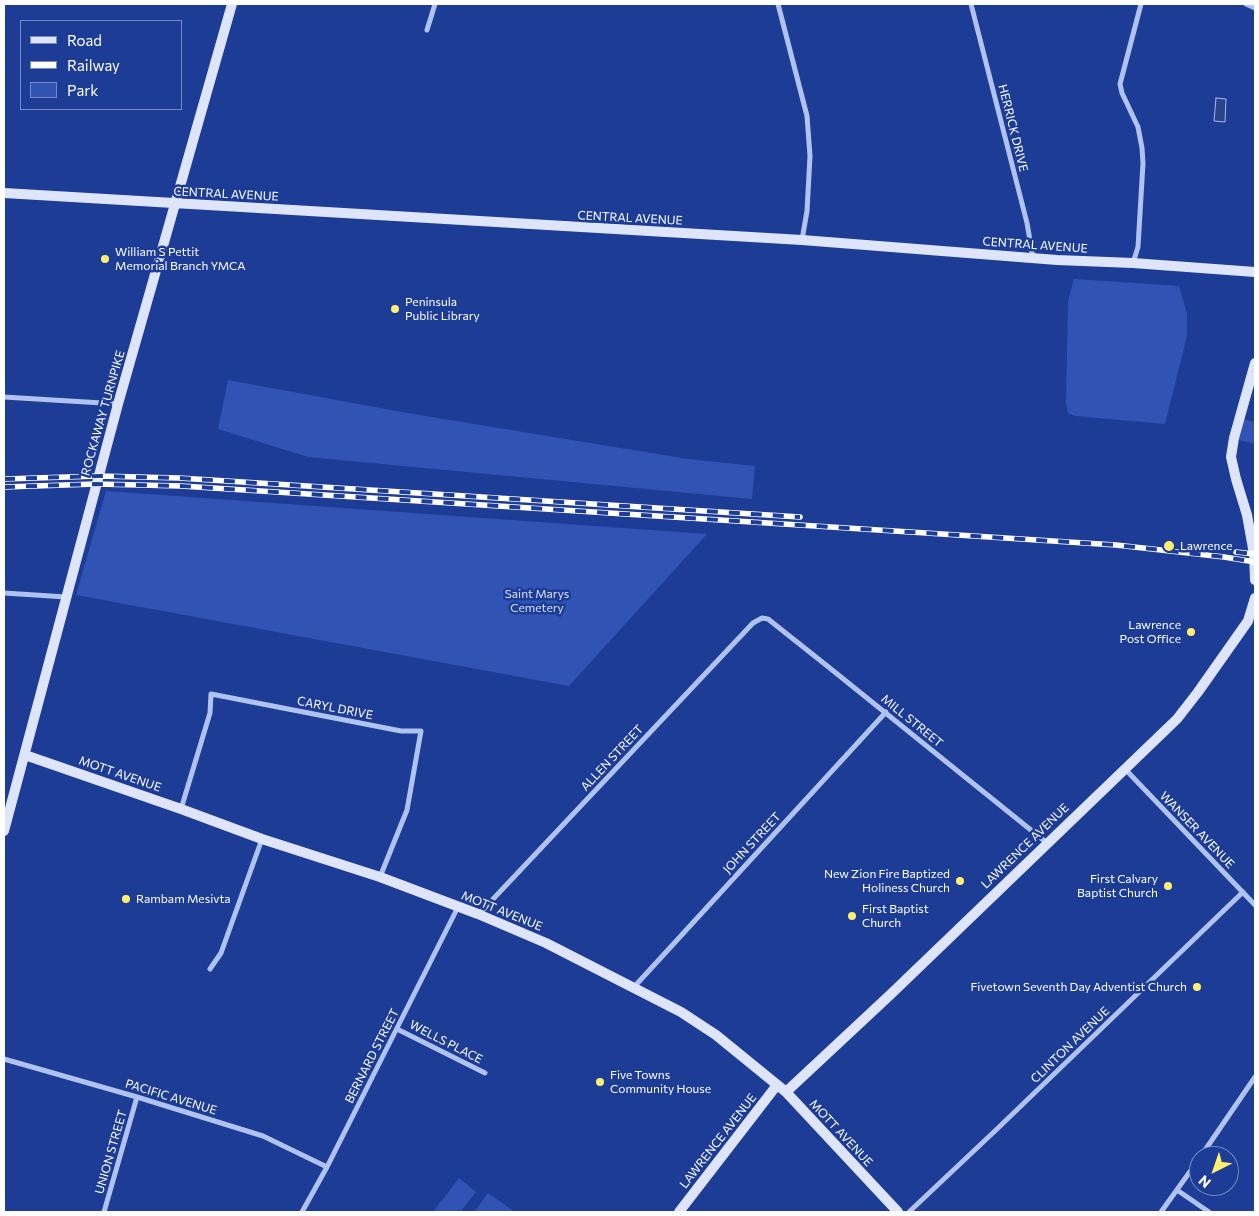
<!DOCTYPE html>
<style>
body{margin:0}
#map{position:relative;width:1259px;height:1216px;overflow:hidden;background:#1c3c96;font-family:Commissioner,sans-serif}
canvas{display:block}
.frame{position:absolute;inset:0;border:5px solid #fff;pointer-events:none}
.legend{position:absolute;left:20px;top:20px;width:162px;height:90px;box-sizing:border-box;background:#1c3c96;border:1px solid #778ac0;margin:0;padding:6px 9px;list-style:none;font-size:15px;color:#fff}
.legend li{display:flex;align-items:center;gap:10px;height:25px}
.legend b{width:25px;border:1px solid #778ac0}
.north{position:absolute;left:1189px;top:1146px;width:50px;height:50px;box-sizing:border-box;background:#1c3c96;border:1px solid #778ac0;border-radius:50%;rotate:221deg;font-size:14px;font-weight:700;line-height:20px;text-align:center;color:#fff}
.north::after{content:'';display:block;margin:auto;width:18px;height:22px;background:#ffef6f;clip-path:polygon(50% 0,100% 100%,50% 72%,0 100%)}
</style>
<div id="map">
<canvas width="1259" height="1216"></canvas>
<div class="frame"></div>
<ul class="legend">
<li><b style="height:6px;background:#dee5fb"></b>Road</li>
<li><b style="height:6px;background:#fff"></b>Railway</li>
<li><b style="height:14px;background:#3154b4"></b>Park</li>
</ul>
<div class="north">N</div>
</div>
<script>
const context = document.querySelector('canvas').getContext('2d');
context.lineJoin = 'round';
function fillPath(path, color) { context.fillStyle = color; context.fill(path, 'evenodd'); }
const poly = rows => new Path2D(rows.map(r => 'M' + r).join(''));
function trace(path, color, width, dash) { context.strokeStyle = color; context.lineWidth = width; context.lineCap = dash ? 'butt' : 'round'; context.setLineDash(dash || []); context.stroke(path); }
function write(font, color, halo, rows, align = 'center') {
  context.font = font + ' Commissioner,sans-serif'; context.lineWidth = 5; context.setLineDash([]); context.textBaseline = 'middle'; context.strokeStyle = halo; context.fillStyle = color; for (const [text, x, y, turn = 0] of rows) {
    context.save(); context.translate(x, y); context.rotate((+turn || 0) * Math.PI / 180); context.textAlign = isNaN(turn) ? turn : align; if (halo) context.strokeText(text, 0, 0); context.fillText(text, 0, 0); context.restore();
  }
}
fillPath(poly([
 [1074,279,1179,286,1187,314,1187,336,1165,424,1075,416,1068,413,1066,402,1068,301],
 [228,380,413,414,688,459,755,466,752,499,308,457,218,429],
 [1242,419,1255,422,1255,444,1236,439],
 [106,491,707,534,569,686,76,595],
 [459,1178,476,1192,460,1212,433,1212],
 [488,1193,515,1212,474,1212]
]), '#3154b4');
const water = poly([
 [1216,98,1226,99,1225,122,1214,121,1216,98]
]);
fillPath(water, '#2b4387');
trace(water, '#a4baf1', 1);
trace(poly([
 [778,4,807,116,810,156,807,211,802,240],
 [971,4,1027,223,1033,258],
 [1246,4,1255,8],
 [427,30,435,4],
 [1133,263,1138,247,1143,163,1142,148,1138,127,1122,93,1120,84,1141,4],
 [4,397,118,404],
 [4,593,66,597],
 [1125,769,1255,905],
 [181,809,210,713,211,694,401,731,421,731,407,810,380,877],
 [479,914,753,623,762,618,768,619,831,669,1047,843],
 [210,969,221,953,262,839],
 [634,987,886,712],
 [397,1029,485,1073],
 [4,1059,137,1097,263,1136,327,1167],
 [1201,1156,1255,1077],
 [1177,1190,1209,1212],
 [104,1212,137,1097],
 [302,1212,327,1167,458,907],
 [909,1212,997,1129,1243,892],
 [1161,1212,1199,1159]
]), '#b0c2ef', 5);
trace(poly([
 [4,193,802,240,1057,260,1133,263,1255,272],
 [1255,363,1234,438,1231,457,1236,479,1247,515,1254,554,1255,580],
 [25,755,181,809,262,839,380,877,478,914,546,943,681,1012,716,1035,786,1092,898,1212],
 [4,831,118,404,232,4],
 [786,1092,891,994,1177,719,1198,692,1248,621,1255,598],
 [679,1212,777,1085]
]), '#dee5fb', 10);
const rail = poly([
 [4,479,99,476,179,478,800,517],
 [4,487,96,484,181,486,1116,545,1224,557,1255,562],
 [1236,552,1255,554]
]);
trace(rail, '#fff', 5.5);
trace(rail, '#1c3c96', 4, [11]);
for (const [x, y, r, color] of [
 [105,259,5,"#ffef6f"],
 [395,309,5,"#ffef6f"],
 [1169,546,6,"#ffef6f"],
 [1191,632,5,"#ffef6f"],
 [960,881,5,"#ffef6f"],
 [1168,886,5,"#ffef6f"],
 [126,899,5,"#ffef6f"],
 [852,916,5,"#ffef6f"],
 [1197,987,5,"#ffef6f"],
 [600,1082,5,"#ffef6f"]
]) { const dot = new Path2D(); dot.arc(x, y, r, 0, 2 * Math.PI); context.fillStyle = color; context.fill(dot); trace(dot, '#1c3c96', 2); }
write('12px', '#fff', '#1c3c96', [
 ["HERRICK DRIVE",1013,128,76],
 ["CENTRAL AVENUE",226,194,3],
 ["CENTRAL AVENUE",630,218,3],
 ["CENTRAL AVENUE",1035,245,4],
 ["ROCKAWAY TURNPIKE",103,413,-74],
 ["CARYL DRIVE",335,708,11],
 ["MILL STREET",912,721,39],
 ["ALLEN STREET",612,758,-47],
 ["MOTT AVENUE",120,774,19],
 ["WANSER AVENUE",1197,830,46],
 ["JOHN STREET",752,843,-47],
 ["LAWRENCE AVENUE",1025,846,-44],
 ["MOTT AVENUE",502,911,22],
 ["WELLS PLACE",446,1042,27],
 ["CLINTON AVENUE",1070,1045,-44],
 ["BERNARD STREET",372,1056,-63],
 ["PACIFIC AVENUE",171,1097,17],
 ["MOTT AVENUE",841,1133,47],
 ["LAWRENCE AVENUE",718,1141,-52],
 ["UNION STREET",111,1152,-74]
]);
write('12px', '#fff', '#1c3c96', [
 ["William S Pettit",115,252],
 ["Memorial Branch YMCA",115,266],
 ["Peninsula",405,302],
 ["Public Library",405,316],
 ["Lawrence",1180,546],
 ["Lawrence",1181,625,"right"],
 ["Post Office",1181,639,"right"],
 ["New Zion Fire Baptized",950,874,"right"],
 ["Holiness Church",950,888,"right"],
 ["First Calvary",1158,879,"right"],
 ["Baptist Church",1158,893,"right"],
 ["Rambam Mesivta",136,899],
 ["First Baptist",862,909],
 ["Church",862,923],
 ["Fivetown Seventh Day Adventist Church",1187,987,"right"],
 ["Five Towns",610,1075],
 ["Community House",610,1089]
], 'left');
write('12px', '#d7e1fb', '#1c3c96', [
 ["Saint Marys",537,594],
 ["Cemetery",537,608]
]);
</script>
